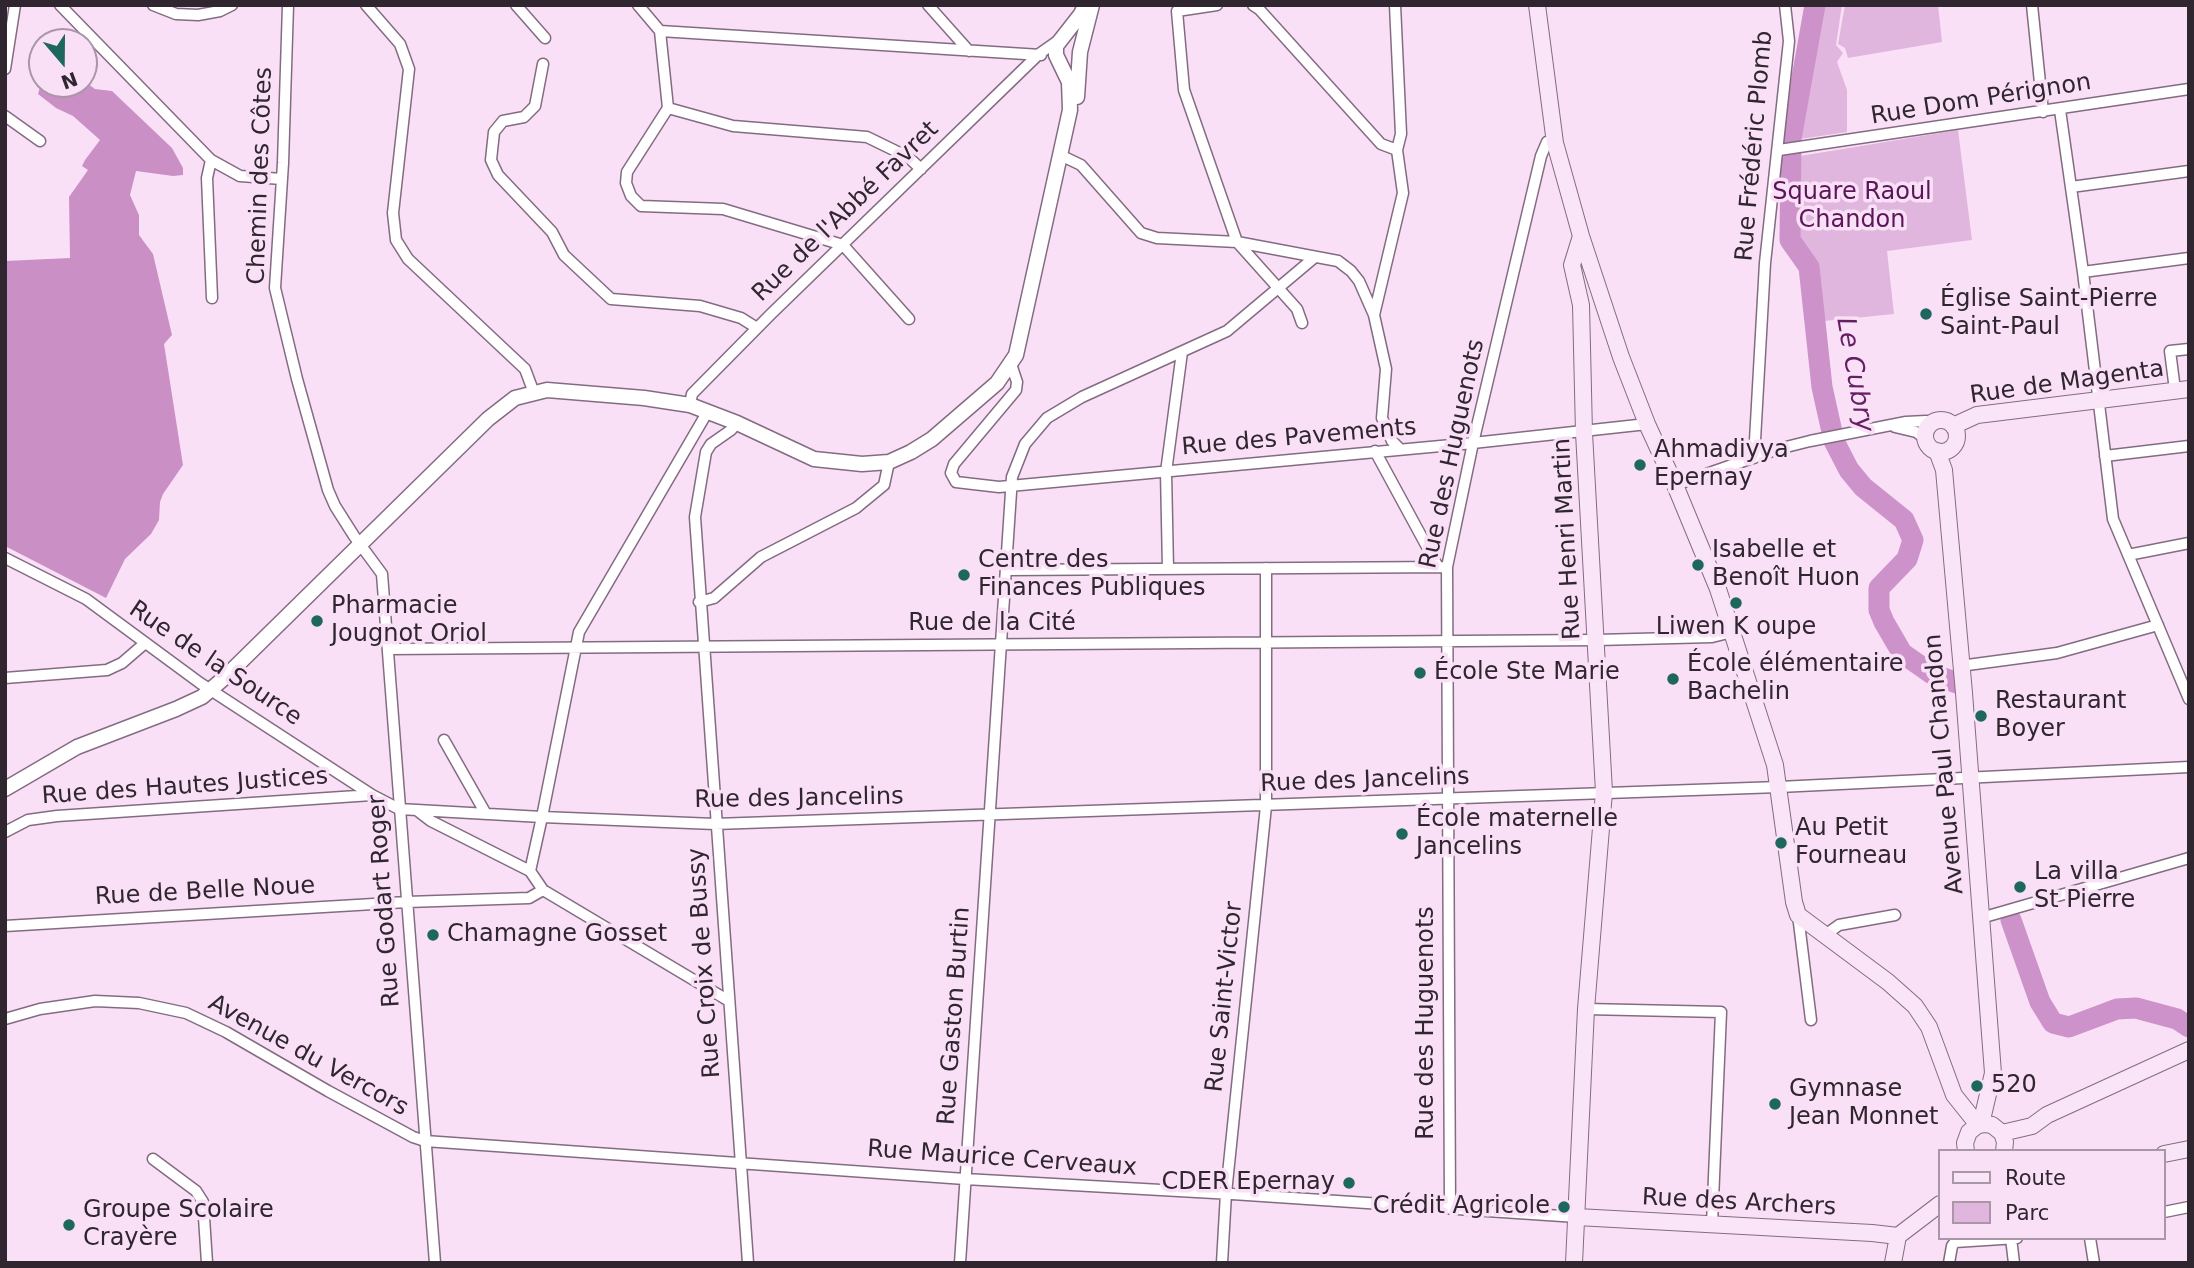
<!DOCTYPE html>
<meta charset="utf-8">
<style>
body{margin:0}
#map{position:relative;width:2194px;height:1268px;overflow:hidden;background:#fae0f7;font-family:"DejaVu Sans",sans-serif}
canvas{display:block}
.frame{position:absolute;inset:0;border:7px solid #2f262f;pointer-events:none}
.legend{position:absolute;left:1938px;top:1149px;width:228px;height:91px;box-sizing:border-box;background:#fae0f7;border:2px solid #a996a7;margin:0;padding:9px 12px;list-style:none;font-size:21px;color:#2f262f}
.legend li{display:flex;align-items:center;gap:14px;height:35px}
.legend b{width:35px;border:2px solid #a996a7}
.north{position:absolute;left:28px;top:28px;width:70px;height:70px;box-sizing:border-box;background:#fae0f7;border:2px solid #a996a7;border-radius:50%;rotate:160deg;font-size:19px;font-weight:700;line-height:28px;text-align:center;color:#2f262f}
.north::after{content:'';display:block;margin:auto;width:24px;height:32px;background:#1e675f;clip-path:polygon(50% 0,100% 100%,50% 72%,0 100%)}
</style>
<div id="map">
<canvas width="2194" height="1268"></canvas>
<div class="frame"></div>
<ul class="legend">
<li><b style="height:9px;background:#fae4f8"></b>Route</li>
<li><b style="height:19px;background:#e1b6de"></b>Parc</li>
</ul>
<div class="north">N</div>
</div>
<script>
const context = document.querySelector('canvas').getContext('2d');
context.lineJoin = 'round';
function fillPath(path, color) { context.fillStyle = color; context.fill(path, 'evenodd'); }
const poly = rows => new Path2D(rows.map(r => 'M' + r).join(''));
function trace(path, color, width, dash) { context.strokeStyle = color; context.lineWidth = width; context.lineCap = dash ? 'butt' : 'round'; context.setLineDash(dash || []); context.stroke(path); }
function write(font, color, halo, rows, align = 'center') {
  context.font = font + ' "DejaVu Sans",sans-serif'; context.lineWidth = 7; context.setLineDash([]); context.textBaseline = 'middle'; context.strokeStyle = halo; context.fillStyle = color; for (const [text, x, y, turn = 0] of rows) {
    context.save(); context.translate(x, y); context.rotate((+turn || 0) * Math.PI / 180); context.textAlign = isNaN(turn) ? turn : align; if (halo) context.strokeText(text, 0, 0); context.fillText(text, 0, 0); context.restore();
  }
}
fillPath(poly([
 [1811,5,1842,5,1836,45,1843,53,1837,62,1847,90,1847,132,1787,141],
 [1845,5,1938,5,1942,42,1848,58,1845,48,1838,44],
 [1958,130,1972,240,1887,251,1894,314,1824,321,1814,262,1795,238,1794,157]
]), '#e1b6de');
fillPath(poly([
 [42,80,42,84,84,84,84,81,95,89,112,91,172,148,183,168,183,175,173,176,136,171,130,195,139,215,139,235,153,254,172,335,164,344,183,465,163,494,160,502,159,520,151,534,125,559,106,598,5,546,5,261,70,258,69,197,88,170,82,166,85,160,100,140,73,116,56,108,38,94]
]), '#ca90c6');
trace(poly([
 [1815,5,1791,139,1790,240,1809,267,1822,387,1834,441,1849,470,1863,487,1904,520,1913,540,1907,559,1879,588,1879,610,1884,622,1902,653,1932,674,1957,683],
 [2011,920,2040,1002,2053,1023,2069,1027,2117,1009,2136,1008,2177,1019,2189,1027]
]), '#cd92c9', 21);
const minor = poly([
 [60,5,211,160,240,176,282,179],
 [153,5,176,14,198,15,220,11,232,5],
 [288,5,283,163,275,288,297,379,328,490,335,506,354,536,382,574,435,1263],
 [366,5,400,44,409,69,393,213,396,240,408,259,525,369,534,393],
 [516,5,545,38],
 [638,5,660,31],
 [928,5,969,51],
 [1217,5,1177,11,1184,90,1237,242,1297,309,1302,323],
 [1253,5,1259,9,1381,144,1397,150],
 [1395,5,1401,134,1397,150,1403,193,1374,315,1386,369,1382,418,1392,441,1400,449],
 [2032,5,2043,112],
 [660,31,668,108,627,172,626,183,631,196,641,206,723,209,843,245,909,319],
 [660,31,1041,55],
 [543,64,535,106,524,117,503,121,494,132,491,160,498,175,552,232,564,255,611,299,700,306,741,318,757,328],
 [5,69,15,5],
 [668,108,733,126,867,137,908,157,921,169],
 [2060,110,2083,272,2113,519,2189,699],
 [5,116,40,141],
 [1779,150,2189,89],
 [1060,155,1081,165,1141,233,1157,238,1237,242,1338,261,1351,271,1359,281,1374,315],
 [211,160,207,178,212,298],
 [2071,187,2189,171],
 [2083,272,2189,258],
 [1011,364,1017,382,1016,390,954,464,951,473,956,482,999,487,1473,443,1647,424],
 [2175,390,2170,351,2189,349],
 [690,405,692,394,771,314,1039,54,1059,40],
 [708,411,579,632,542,817,715,824,1779,787,2189,767],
 [737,423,731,430,711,444,706,452,695,517,748,1263],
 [1895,427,1916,432,1926,439],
 [1375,451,1438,567],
 [2105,456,2189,446],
 [1754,458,1765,263,1789,41,1785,5],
 [1675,485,1778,449,1810,441,1906,422,1926,421,1932,423],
 [2128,555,2189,543],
 [5,558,86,599,200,683,372,795,399,809,542,817,530,871],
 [1168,569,1166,472,1182,352],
 [1006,570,1447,567],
 [699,602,714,598,761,557,856,508,884,485,889,462],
 [388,649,1597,640,1712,637,1732,632],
 [1960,666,2057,653,2158,625],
 [5,678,107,670,122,663,144,644],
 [444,740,486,814],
 [418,811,431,821,530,871,543,890,729,1001],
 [5,832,28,820,57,816,372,795],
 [1798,915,1811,1020],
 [1981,918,2189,858],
 [5,926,407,902,529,898,543,890],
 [1825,935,1839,925,1895,915],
 [1586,1009,1721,1012,1712,1224],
 [5,1019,40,1009,95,1001,139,1003,186,1013,226,1032,328,1091,413,1137,425,1141,965,1179,1232,1194,1577,1217],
 [153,1159,196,1191,203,1202,207,1263],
 [1450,1208,1447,567,1473,443,1541,156,1547,142,1555,143],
 [2164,1212,2189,1207],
 [2011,1238,2014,1263],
 [2090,1238,2094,1263],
 [960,1263,1012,477,1025,444,1047,418,1082,397,1227,331,1315,257],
 [1222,1263,1226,1193,1266,806,1266,568],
 [1949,1263,1952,1246,1955,1242,2017,1238]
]);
const tertiary = poly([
 [1077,97,1080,52,1092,5],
 [5,789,77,747,176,709,202,697,223,679,488,419,515,398,547,390,644,398,690,405,737,423,814,459,862,464,889,462,911,452,932,439,997,383,1016,355,1070,110,1069,82,1056,55,1056,46,1081,14,1085,5]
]);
const secondary = poly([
 [1537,5,1555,143,1581,236,1621,357,1647,424,1675,485,1718,589,1775,765,1794,902,1798,915,1888,982,1915,1006,1929,1027,1954,1095,1978,1125],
 '1925 436a16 16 0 1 1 32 0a16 16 0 1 1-32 0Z',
 [1953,426,1977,415,2189,389],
 [1937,451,1944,470,1964,693,1993,1073,1981,1124],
 [2002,1133,2032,1126,2047,1115,2189,1050],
 [1966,1151,1965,1143,1969,1132,1978,1125,1985,1124,1992,1125,2002,1133,2005,1142,2004,1151],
 [2164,1154,2189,1149],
 [1577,1217,1872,1233,1898,1236],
 [1898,1236,1940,1204],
 [1574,1263,1586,1009,1604,792,1584,433,1581,305,1572,265,1581,236],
 [1893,1263,1898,1236]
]);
trace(minor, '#836c81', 13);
trace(tertiary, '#836c81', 17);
trace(secondary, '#836c81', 18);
trace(minor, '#fff', 10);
trace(tertiary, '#fff', 14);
trace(secondary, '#fae4f8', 16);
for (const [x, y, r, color] of [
 [1926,314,7,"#1e675f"],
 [1640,465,7,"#1e675f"],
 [1698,565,7,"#1e675f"],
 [964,575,7,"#1e675f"],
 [1736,603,7,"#1e675f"],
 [317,621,7,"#1e675f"],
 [1420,673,7,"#1e675f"],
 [1673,679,7,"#1e675f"],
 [1981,716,7,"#1e675f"],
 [1402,834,7,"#1e675f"],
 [1781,843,7,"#1e675f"],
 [2020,887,7,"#1e675f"],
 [433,935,7,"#1e675f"],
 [1977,1086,7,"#1e675f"],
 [1775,1104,7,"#1e675f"],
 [1349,1183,7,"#1e675f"],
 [1564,1207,7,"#1e675f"],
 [69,1225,7,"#1e675f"]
]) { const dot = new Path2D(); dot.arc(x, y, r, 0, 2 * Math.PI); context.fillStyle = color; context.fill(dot); trace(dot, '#fae0f7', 2.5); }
write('24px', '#2f262f', '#fae0f7', [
 ["Rue Dom Pérignon",1981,100,-9],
 ["Rue Frédéric Plomb",1755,146,-85],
 ["Chemin des Côtes",261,176,-88],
 ["Rue de l'Abbé Favret",846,212,-44],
 ["Rue de Magenta",2067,383,-8],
 ["Rue des Pavements",1299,438,-5],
 ["Rue des Huguenots",1453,454,-78],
 ["Rue Henri Martin",1568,539,-93],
 ["Rue de la Cité",992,624],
 ["Rue de la Source",215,664,34],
 ["Avenue Paul Chandon",1945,764,-95],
 ["Rue des Jancelins",1365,781,-2],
 ["Rue des Hautes Justices",185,787,-4],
 ["Rue des Jancelins",799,799,-1],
 ["Rue de Belle Noue",205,892,-3],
 ["Rue Godart Roger",385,901,-94],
 ["Rue Croix de Bussy",705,963,-94],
 ["Rue Saint-Victor",1225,997,-84],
 ["Rue Gaston Burtin",955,1016,-86],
 ["Rue des Huguenots",1427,1023,-90],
 ["Avenue du Vercors",308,1056,29],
 ["Rue Maurice Cerveaux",1002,1159,4],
 ["Rue des Archers",1739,1203,3]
]);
write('24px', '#5b165a', '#fae0f7', [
 ["Square Raoul",1852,193],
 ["Chandon",1852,221]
]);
write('24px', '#2f262f', '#fae0f7', [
 ["Église Saint-Pierre",1940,300],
 ["Saint-Paul",1940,328],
 ["Ahmadiyya",1654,451],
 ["Epernay",1654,479],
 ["Isabelle et",1712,551],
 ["Benoît Huon",1712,579],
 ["Centre des",978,561],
 ["Finances Publiques",978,589],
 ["Pharmacie",331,607],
 ["Jougnot Oriol",331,635],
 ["Liwen K oupe",1736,628,"center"],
 ["École élémentaire",1687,665],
 ["Bachelin",1687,693],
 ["École Ste Marie",1434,673],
 ["Restaurant",1995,702],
 ["Boyer",1995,730],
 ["École maternelle",1416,820],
 ["Jancelins",1416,848],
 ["Au Petit",1795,829],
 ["Fourneau",1795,857],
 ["La villa",2034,873],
 ["St Pierre",2034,901],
 ["Chamagne Gosset",447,935],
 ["520",1991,1086],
 ["Gymnase",1789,1090],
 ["Jean Monnet",1789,1118],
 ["CDER Epernay",1335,1183,"right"],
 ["Crédit Agricole",1550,1207,"right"],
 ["Groupe Scolaire",83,1211],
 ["Crayère",83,1239]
], 'left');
write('italic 26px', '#652063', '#fae0f7', [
 ["Le Cubry",1854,375,80]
]);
</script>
